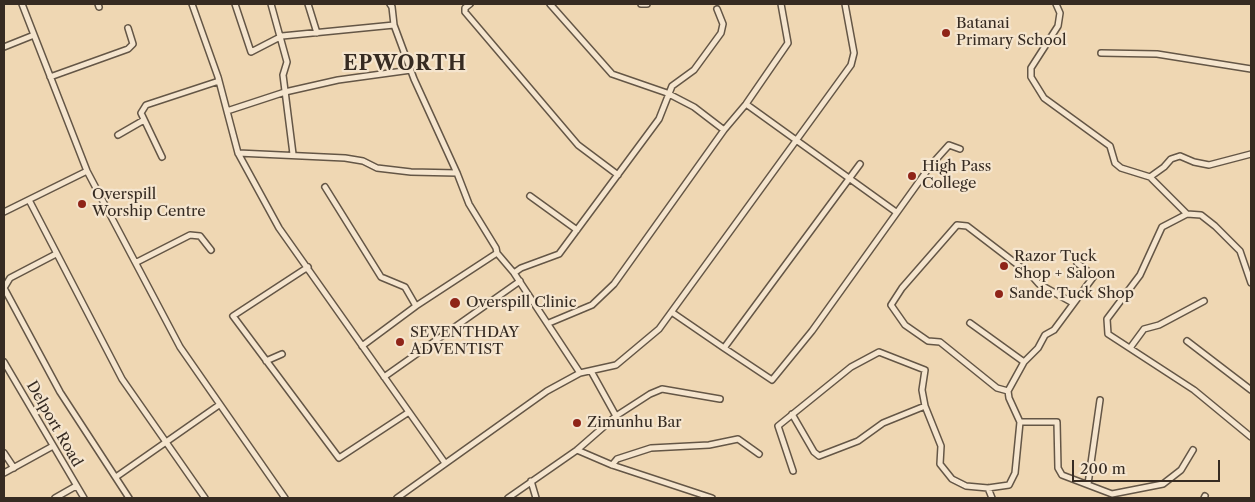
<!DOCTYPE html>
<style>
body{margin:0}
#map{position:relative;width:1255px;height:502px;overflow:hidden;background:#efd7b3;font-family:"Libre Caslon Text",serif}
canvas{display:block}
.frame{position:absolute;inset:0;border:5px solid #362b22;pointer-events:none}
.scale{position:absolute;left:1072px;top:460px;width:148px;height:22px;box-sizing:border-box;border:2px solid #362b22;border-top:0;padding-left:6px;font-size:15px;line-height:18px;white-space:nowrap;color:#362b22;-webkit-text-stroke:4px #f5e5ce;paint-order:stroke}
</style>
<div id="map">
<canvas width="1255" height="502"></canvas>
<div class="frame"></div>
<div class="scale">200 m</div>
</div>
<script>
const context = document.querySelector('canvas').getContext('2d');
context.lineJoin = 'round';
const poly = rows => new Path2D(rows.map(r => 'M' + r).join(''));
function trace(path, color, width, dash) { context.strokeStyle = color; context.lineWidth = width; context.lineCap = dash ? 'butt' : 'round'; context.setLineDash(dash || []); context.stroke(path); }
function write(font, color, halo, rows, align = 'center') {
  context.font = font + ' "Libre Caslon Text",serif'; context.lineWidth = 4.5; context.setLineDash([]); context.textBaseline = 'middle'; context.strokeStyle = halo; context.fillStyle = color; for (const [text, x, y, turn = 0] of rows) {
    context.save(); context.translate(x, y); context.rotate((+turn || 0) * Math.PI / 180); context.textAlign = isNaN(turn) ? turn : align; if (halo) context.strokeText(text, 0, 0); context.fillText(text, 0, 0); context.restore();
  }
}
const minor = poly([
 [22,4,87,171,180,347,285,498],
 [98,4,99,7],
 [192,4,218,77,238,153,279,228,445,463],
 [235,4,251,52,282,36,394,25],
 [271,4,287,62,283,75,293,154],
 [308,4,317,33],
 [390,4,392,7,394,25,414,79,457,173,469,204,496,248,497,253],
 [470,4,465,8,465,12,578,145,618,175],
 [550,4,612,74,667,93,694,107,724,130],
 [641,4,647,4],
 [1056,4,1060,13,1058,26,1031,68,1031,77,1044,98,1110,146,1115,163,1121,168,1150,177,1187,214,1201,215,1215,226,1240,251,1251,283],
 [4,47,34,35],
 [1101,53,1157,54,1251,69],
 [50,77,128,49,133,44,128,28],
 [746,104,896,212],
 [227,111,285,92,338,80,411,70],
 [118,135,144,120],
 [238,153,345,158,363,161,377,168,411,172,457,173],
 [162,157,141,113,146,105,219,81],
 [1150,177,1164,167,1171,159,1180,156,1194,162,1209,165,1251,154],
 [325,187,381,277,405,287,416,306],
 [530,196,577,230],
 [29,200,122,379,205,498],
 [4,212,87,171],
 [1187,214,1162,227,1140,275,1107,319,1108,334,1194,390,1251,437],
 [56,254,10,278,4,288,60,392,129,498],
 [137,262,190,235,200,236,211,250],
 [308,267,233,316,339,458,409,412],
 [514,273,521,268,559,254,659,119,672,86,694,70,721,33,723,24,717,9],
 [673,313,724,348,860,164],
 [549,323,592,305,614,284,724,130,746,104,788,43,781,4],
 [970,323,1024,362],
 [1187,341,1251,390],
 [362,346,416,306,497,253,514,273,580,373],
 [724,348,772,380,812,331,931,165,949,145,960,149],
 [1130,348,1144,329,1159,325,1204,301],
 [266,361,282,354],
 [4,362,84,498],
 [591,371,616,416],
 [384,377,520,281],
 [1008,391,997,388,940,342,928,341,905,325,891,305,902,288,957,225,967,226,1031,275,1039,284,1073,303],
 [792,414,814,452,819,456,858,441,883,423,925,406],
 [1020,422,1057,422,1058,468,1062,475,1112,494,1163,484,1181,470,1193,450],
 [577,450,612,465,712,498],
 [4,453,14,468],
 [612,465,617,459,651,448,709,445,738,439,759,454],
 [793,471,778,426,851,367,879,352,925,370,922,390,925,406,941,446,940,464,952,479,966,486,988,488,1009,485,1015,473,1020,422,1009,398,1008,391,1024,362,1038,348,1045,335,1054,330,1094,276,1077,263],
 [4,473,53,446],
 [116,477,219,405],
 [531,481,536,498],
 [1088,484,1100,400],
 [988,488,992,498],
 [55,498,76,486],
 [397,498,547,391,580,373,616,365,659,329,851,65,854,53,845,4],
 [508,498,577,450,616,416,650,394,662,389,720,399],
 [1204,498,1205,496]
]);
trace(minor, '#645646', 8);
trace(minor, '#f5e5ce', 5);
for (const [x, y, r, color] of [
 [946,33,5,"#8f2418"],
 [912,176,5,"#8f2418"],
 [82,204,5,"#8f2418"],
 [1004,266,5,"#8f2418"],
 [999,294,5,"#8f2418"],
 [455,303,6,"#8f2418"],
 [400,342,5,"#8f2418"],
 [577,423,5,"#8f2418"]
]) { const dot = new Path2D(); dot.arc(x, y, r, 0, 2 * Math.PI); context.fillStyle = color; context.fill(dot); trace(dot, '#f5e5ce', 2); }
write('15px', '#362b22', '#f5e5ce', [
 ["Batanai",956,24],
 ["Primary School",956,41],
 ["High Pass",922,167],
 ["College",922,184],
 ["Overspill",92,195],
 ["Worship Centre",92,212],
 ["Razor Tuck",1014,257],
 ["Shop + Saloon",1014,274],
 ["Sande Tuck Shop",1009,294],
 ["Overspill Clinic",466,303],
 ["SEVENTHDAY",410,333],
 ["ADVENTIST",410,350],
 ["Zimunhu Bar",587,423]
], 'left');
write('15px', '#362b22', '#f5e5ce', [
 ["Delport Road",54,424,60]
]);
context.letterSpacing = '1px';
write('bold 20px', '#362b22', '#f5e5ce', [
 ["EPWORTH",405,64]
]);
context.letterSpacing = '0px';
</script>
